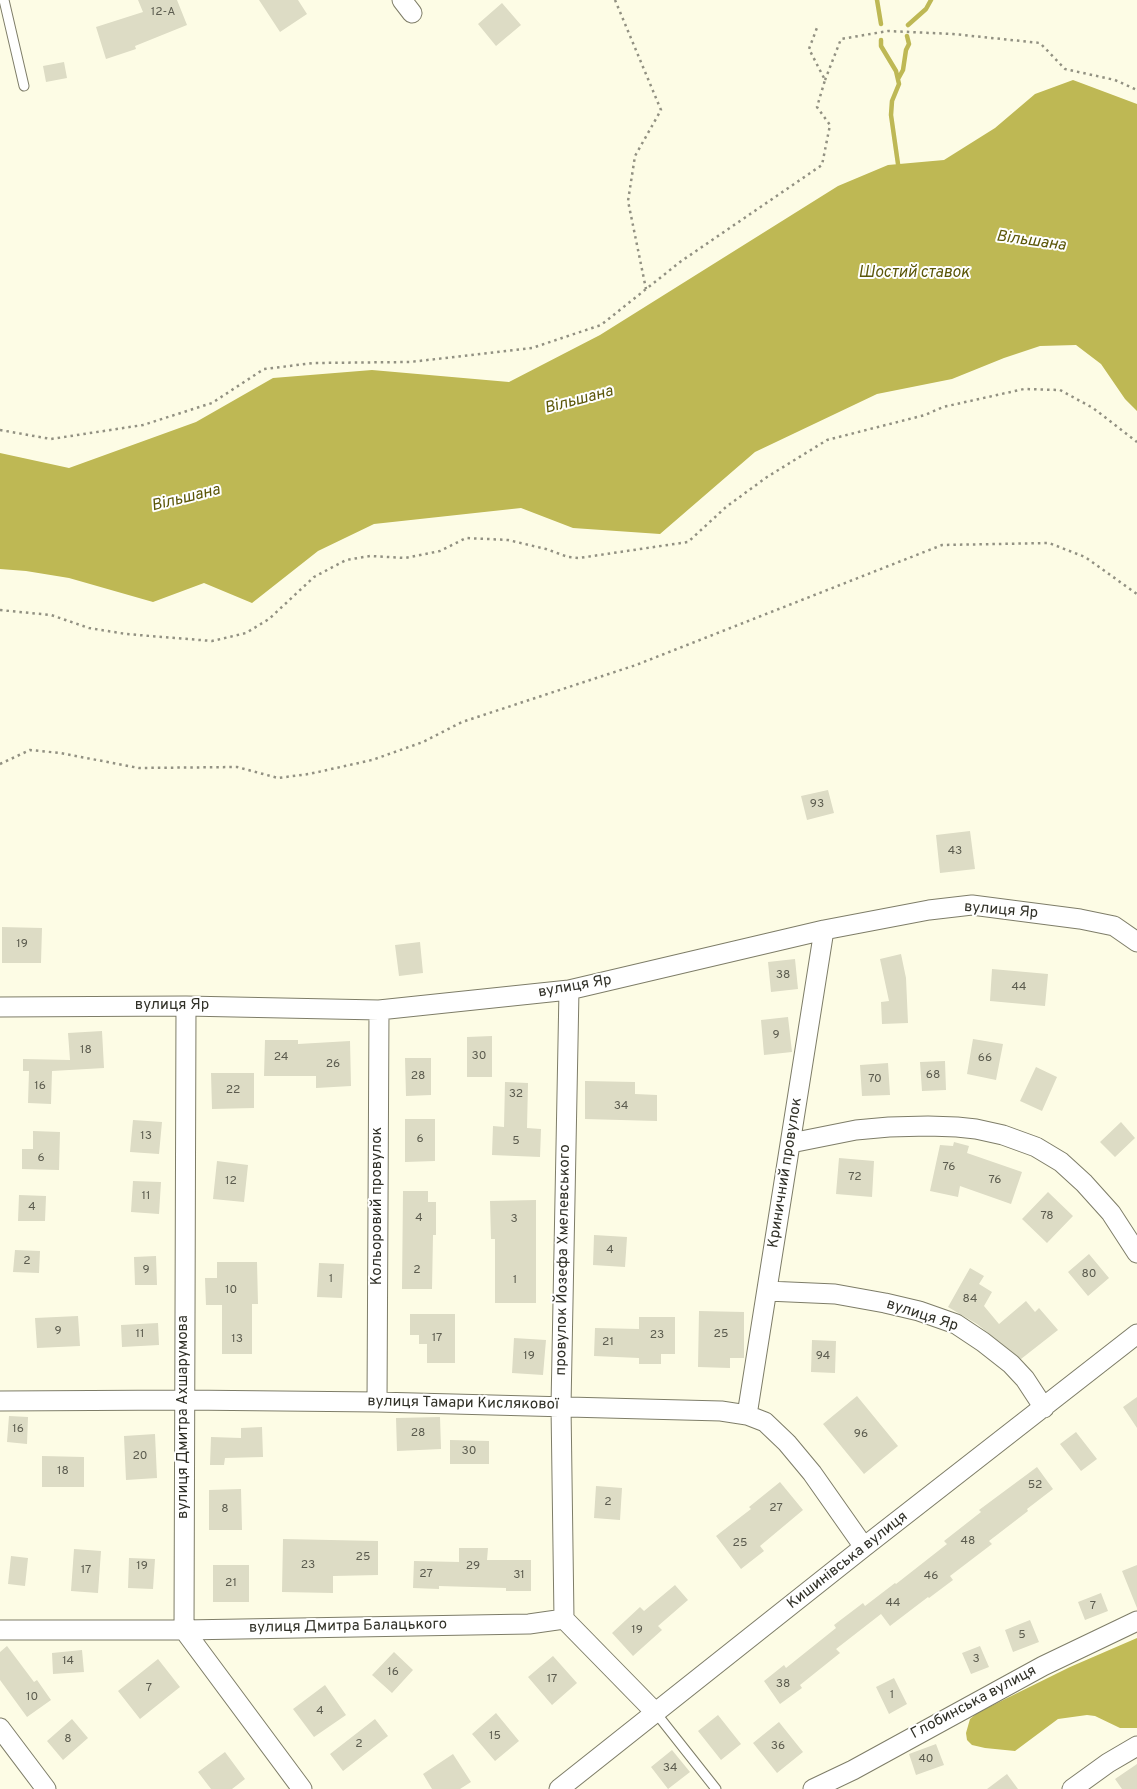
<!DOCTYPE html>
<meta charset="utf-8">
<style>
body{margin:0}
canvas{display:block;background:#fdfce5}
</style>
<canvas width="1137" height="1789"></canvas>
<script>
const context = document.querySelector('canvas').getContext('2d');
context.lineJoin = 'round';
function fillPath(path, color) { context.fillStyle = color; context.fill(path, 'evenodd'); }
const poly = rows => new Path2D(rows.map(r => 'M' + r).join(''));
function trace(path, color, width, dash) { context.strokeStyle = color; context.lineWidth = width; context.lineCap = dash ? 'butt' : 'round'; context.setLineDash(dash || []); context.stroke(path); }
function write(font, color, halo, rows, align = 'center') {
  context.font = font + ' Overpass,sans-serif'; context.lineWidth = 4; context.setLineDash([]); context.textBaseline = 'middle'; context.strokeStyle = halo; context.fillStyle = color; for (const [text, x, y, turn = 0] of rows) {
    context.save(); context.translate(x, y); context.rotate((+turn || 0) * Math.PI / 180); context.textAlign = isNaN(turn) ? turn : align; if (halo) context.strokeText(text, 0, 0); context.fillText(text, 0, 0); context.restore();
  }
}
fillPath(poly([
 [1137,1638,1137,1728,1120,1728,1095,1716,1087,1715,1058,1719,1015,1751,985,1748,972,1745,967,1740,966,1733,970,1719,982,1709,989,1707,1070,1667]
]), '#c1bb57');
fillPath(poly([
 [1073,80,1137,104,1137,411,1125,399,1101,364,1076,345,1040,346,1004,358,952,379,877,394,755,452,660,534,573,528,521,508,374,524,318,551,252,603,204,583,153,602,69,578,26,571,0,569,0,453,69,468,196,422,273,378,372,370,509,382,600,335,838,186,888,165,944,160,995,128,1035,94]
]), '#beb854');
trace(poly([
 [877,0,881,24],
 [908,25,926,9,931,0],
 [881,40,881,46,896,71,899,84,892,101,891,115,898,164],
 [898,79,903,70,906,50,909,44,907,36]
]), '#beb854', 4.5);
fillPath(poly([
 [138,0,177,0,187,25,135,46,136,49,106,59,96,27,143,12],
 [259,0,298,0,307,14,280,32],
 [502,3,521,25,496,46,478,24],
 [64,62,67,78,46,82,43,66],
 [828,790,834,813,807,820,801,796],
 [970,831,975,869,940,873,936,835],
 [2,927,42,928,41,963,2,963],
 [420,942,423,973,399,976,395,945],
 [901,954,906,978,908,1023,882,1024,881,1002,889,1001,880,959],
 [795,959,798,989,771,992,768,962],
 [992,969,1048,974,1045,1006,990,1001],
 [788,1017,792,1052,764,1055,761,1020],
 [102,1031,104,1068,52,1071,51,1104,28,1103,29,1071,23,1071,23,1059,70,1060,68,1033],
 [492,1036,492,1077,467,1077,467,1037],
 [973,1039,1003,1044,996,1080,967,1074],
 [265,1040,298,1040,298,1044,350,1041,351,1086,316,1088,316,1076,264,1076],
 [405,1058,431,1058,431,1095,406,1096],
 [945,1061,946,1090,922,1091,920,1062],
 [888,1063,890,1095,862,1096,860,1065],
 [1036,1067,1057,1077,1042,1111,1020,1101],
 [211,1073,254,1073,254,1108,212,1109],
 [585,1081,635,1082,635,1094,657,1095,657,1121,585,1119],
 [505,1082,528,1083,527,1128,541,1129,540,1157,492,1155,493,1126,504,1127],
 [405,1119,435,1119,435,1161,405,1162],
 [133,1120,162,1122,159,1154,130,1152],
 [1121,1122,1135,1138,1115,1157,1100,1142],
 [33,1131,60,1132,59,1170,22,1169,22,1149,33,1149],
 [954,1142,969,1146,967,1153,1022,1172,1011,1204,960,1186,958,1197,930,1191,940,1145,953,1146],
 [839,1158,874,1161,872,1197,836,1194],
 [217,1161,248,1165,244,1202,213,1199],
 [133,1181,161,1182,159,1214,131,1212],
 [403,1191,428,1191,428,1202,436,1202,436,1235,433,1235,432,1289,402,1289],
 [1048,1192,1073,1216,1047,1243,1022,1219],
 [19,1195,46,1196,45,1221,18,1221],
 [536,1200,536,1303,495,1303,495,1239,491,1239,490,1201],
 [594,1235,627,1237,625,1267,593,1265],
 [15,1250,40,1251,39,1273,13,1272],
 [1089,1254,1109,1278,1088,1296,1068,1272],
 [156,1256,157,1285,135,1285,134,1257],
 [217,1262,257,1262,258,1304,252,1304,252,1354,222,1354,222,1305,206,1305,205,1278,217,1278],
 [319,1263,344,1264,342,1298,317,1297],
 [970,1268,984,1276,979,1284,992,1292,984,1306,999,1324,1026,1301,1035,1312,1039,1308,1058,1330,1021,1359,977,1324,948,1307],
 [699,1311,744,1312,744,1358,730,1358,730,1368,698,1367],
 [410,1314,455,1314,455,1363,427,1363,427,1344,419,1344,419,1335,410,1335],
 [78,1316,80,1346,37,1348,35,1318],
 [639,1317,675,1317,675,1354,661,1354,661,1364,639,1364,639,1358,594,1356,595,1328,639,1329],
 [158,1323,159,1345,122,1347,121,1325],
 [514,1338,546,1340,543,1375,512,1373],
 [812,1340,836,1341,835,1373,811,1372],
 [857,1396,898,1446,864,1474,823,1424],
 [1137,1397,1137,1428,1123,1407],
 [9,1416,28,1417,27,1444,7,1442],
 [440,1417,441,1449,397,1451,396,1418],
 [262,1427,263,1457,225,1458,224,1465,210,1465,211,1437,241,1438,241,1428],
 [1076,1432,1097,1459,1081,1471,1060,1444],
 [155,1434,157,1478,126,1480,124,1436],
 [450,1440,489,1441,489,1464,450,1464],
 [42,1456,84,1457,84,1487,42,1487],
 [1037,1467,1053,1489,1027,1509,1028,1511,989,1541,992,1544,950,1576,953,1580,929,1598,928,1597,890,1626,881,1614,836,1649,840,1653,800,1685,802,1688,780,1704,764,1681,784,1665,786,1668,836,1628,834,1625,863,1603,865,1606,895,1583,896,1584,947,1544,944,1541,981,1512,979,1510],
 [780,1482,803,1510,760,1546,764,1551,741,1569,716,1536,751,1509,749,1507],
 [596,1486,622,1488,620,1520,594,1518],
 [241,1489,242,1530,209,1530,209,1490],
 [283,1539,378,1541,378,1575,333,1576,333,1593,282,1592],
 [459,1548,488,1548,487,1560,531,1560,531,1591,506,1591,506,1588,439,1586,439,1589,413,1588,414,1561,459,1562],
 [74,1549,101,1551,98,1593,71,1591],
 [11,1556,28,1558,25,1586,8,1584],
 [129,1558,155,1559,153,1589,128,1588],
 [213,1565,249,1565,249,1602,213,1602],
 [1137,1565,1137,1608,1122,1571],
 [675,1585,688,1600,658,1626,662,1630,633,1656,612,1633,640,1607,644,1611],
 [1101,1593,1108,1611,1085,1620,1078,1602],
 [1030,1620,1039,1642,1013,1652,1005,1630],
 [7,1646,34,1682,37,1680,51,1700,27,1717,0,1680,0,1652],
 [980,1646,989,1667,971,1674,962,1653],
 [82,1650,84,1672,53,1674,52,1653],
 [394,1652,413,1670,392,1693,372,1675],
 [553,1656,577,1683,552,1705,528,1677],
 [158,1659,180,1687,140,1719,118,1691],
 [894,1678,907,1704,889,1714,876,1687],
 [325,1685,346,1715,314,1737,293,1709],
 [496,1713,519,1741,495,1761,472,1734],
 [718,1715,741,1744,721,1760,698,1731],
 [72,1719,88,1738,63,1760,47,1741],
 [375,1719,388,1736,343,1771,330,1754],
 [779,1722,803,1752,777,1773,753,1743],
 [936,1744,944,1765,916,1775,909,1754],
 [672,1750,690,1772,668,1789,651,1767],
 [225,1752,245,1779,232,1789,211,1789,198,1772],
 [453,1754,471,1782,460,1789,432,1789,423,1774],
 [1137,1764,1137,1789,1122,1789,1115,1779],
 [1007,1774,1018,1789,987,1789]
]), '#dddcc5');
const lane = poly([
 [4,0,24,86],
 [656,1713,716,1789]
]);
const street = poly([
 [402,0,412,13],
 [186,1006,184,1630,302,1789],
 [0,1007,186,1006,379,1010,569,990,824,930,929,910,972,905,1080,919,1114,926,1137,942],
 [791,1143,856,1130,889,1127,928,1126,957,1127,976,1129,1003,1135,1036,1147,1061,1162,1084,1183,1111,1213,1137,1253],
 [767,1291,835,1294,885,1303,919,1311,956,1324,983,1342,1011,1364,1025,1379,1044,1408],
 [0,1401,184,1400,377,1402,721,1411,747,1415,765,1422,787,1443,812,1473,864,1547],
 [377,1402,379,1010],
 [747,1415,824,930],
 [564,1619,561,1406,569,990],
 [0,1630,184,1630,529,1624,564,1619,656,1713],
 [0,1728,46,1789],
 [559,1789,864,1547,1137,1334],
 [813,1789,853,1770,1043,1666,1137,1621],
 [1072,1789,1108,1763,1137,1746]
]);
trace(lane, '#7e7d68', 11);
trace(street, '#7e7d68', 21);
trace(poly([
 [615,0,661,110,635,156,628,201,646,289],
 [825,80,841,39,888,31,953,34,1040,43,1065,69,1115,80,1137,90],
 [0,430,51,439,143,425,212,403,264,369,314,363,410,362,532,348,601,325,680,262,822,165,830,125,817,107,825,80,809,49,818,25],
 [0,610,51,615,89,628,126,634,212,641,246,633,269,619,314,577,346,560,370,556,405,558,440,551,466,538,508,540,546,549,568,557,579,558,688,542,726,507,767,477,827,440,925,415,943,407,1024,389,1060,390,1093,408,1137,442],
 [0,764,30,750,60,753,139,768,237,767,278,778,309,774,372,760,423,742,462,722,636,665,942,545,1049,543,1085,557,1137,594]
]), '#929182', 2.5, [2.5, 4]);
trace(lane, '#fff', 9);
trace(street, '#fff', 19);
write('12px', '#5c5c4f', null, [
 ["12-А",163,13],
 ["93",817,805],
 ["43",955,852],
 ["19",22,945],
 ["38",783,976],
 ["44",1019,988],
 ["9",776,1036],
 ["18",86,1051],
 ["30",479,1057],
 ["24",281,1058],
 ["66",985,1059],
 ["26",333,1065],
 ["68",933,1076],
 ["28",418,1077],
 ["70",875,1080],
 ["16",40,1087],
 ["22",233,1091],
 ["32",516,1095],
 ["34",621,1107],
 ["13",146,1137],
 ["6",420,1140],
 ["5",516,1142],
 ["6",41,1159],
 ["76",949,1168],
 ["72",855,1178],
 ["76",995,1181],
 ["12",231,1182],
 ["11",146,1197],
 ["4",32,1208],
 ["78",1047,1217],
 ["4",419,1219],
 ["3",514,1220],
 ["4",610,1251],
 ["2",27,1262],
 ["9",146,1271],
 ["2",417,1271],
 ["80",1089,1275],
 ["1",331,1280],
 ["1",515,1281],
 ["10",231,1291],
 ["84",970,1300],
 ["9",58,1332],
 ["11",140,1335],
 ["25",721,1335],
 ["23",657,1336],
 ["17",437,1339],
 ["13",237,1340],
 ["21",608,1343],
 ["19",529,1357],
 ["94",823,1357],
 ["16",18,1430],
 ["28",418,1434],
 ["96",861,1435],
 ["30",469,1452],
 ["20",140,1457],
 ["18",63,1472],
 ["52",1035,1486],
 ["2",608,1503],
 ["27",776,1509],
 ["8",225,1510],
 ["48",968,1542],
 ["25",740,1544],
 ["25",363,1558],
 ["23",308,1566],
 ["19",142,1567],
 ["29",473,1567],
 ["17",86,1571],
 ["27",426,1575],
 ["31",519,1576],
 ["46",931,1577],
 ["21",231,1584],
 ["44",893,1604],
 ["7",1093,1607],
 ["19",637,1631],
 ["5",1022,1636],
 ["3",976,1660],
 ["14",68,1662],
 ["16",393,1673],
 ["17",552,1680],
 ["38",783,1685],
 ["7",149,1689],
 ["1",892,1696],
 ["10",32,1698],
 ["4",320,1712],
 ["15",495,1737],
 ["8",68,1740],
 ["2",359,1745],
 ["36",778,1747],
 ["40",926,1760],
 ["34",670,1769]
]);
write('15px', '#313128', '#fff', [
 ["вулиця Яр",1001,911,5],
 ["вулиця Яр",575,987,-10],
 ["вулиця Яр",172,1006],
 ["Криничний провулок",786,1173,-81],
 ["Кольоровий провулок",378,1206,-90],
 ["провулок Йозефа Хмелевського",564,1260,-89],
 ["вулиця Яр",922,1316,18],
 ["вулиця Тамари Кислякової",463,1404,1],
 ["вулиця Дмитра Ахшарумова",184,1417,-90],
 ["Кишинівська вулиця",848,1561,-38],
 ["вулиця Дмитра Балацького",348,1627,-1],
 ["Глобинська вулиця",974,1703,-28]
]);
write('italic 16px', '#5b5608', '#fff', [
 ["Вільшана",1031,242,8],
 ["Шостий ставок",914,274],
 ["Вільшана",579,401,-15],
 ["Вільшана",186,499,-14]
]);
</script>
